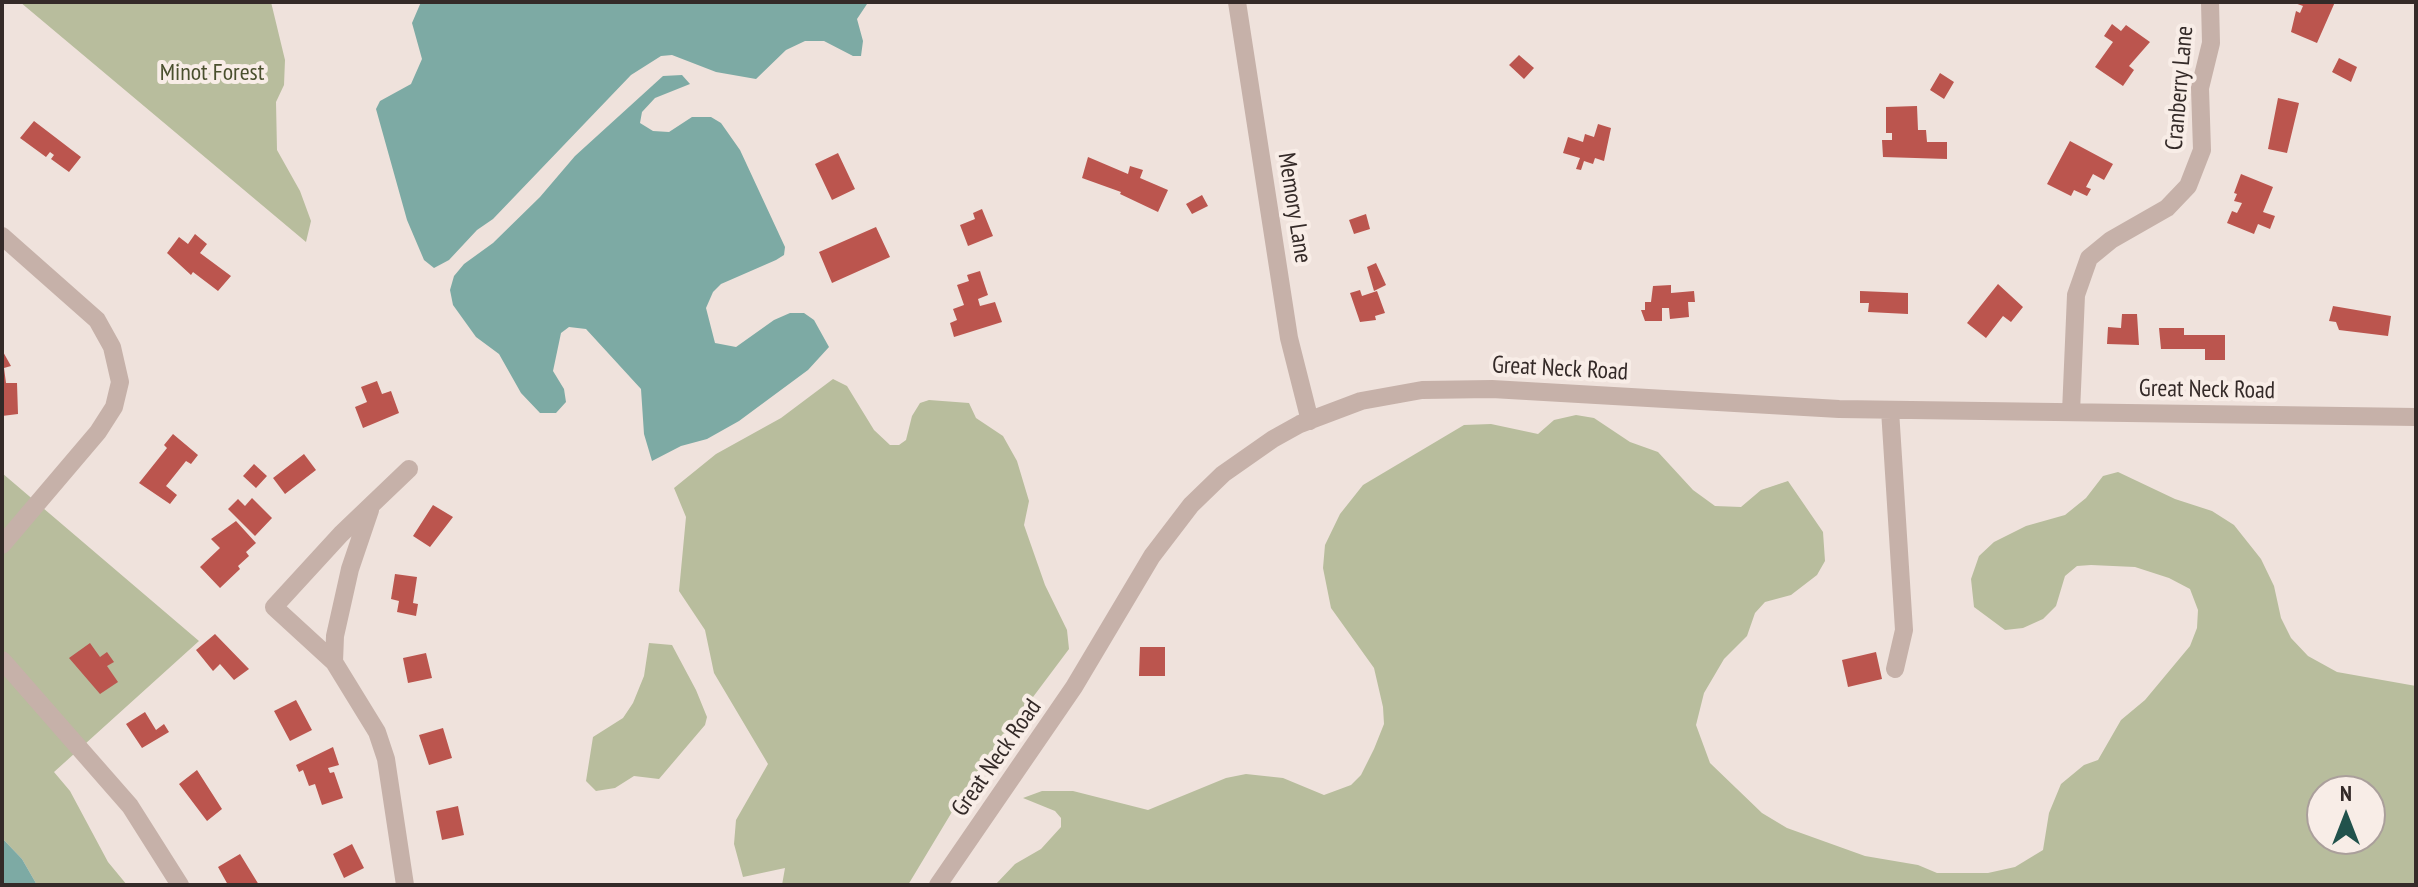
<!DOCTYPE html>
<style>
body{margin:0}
#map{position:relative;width:2418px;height:887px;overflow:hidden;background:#efe2dc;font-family:"PT Sans Narrow",sans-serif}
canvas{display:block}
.frame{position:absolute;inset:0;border:4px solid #342a28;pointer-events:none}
.north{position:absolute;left:2306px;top:775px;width:80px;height:80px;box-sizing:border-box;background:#f8ede7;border:2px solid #aa9f9b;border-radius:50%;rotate:0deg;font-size:22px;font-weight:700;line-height:32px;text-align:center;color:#342a28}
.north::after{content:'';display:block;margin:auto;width:28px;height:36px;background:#21524c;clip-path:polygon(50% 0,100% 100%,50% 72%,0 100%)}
</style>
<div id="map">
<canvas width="2418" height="887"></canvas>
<div class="frame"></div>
<div class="north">N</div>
</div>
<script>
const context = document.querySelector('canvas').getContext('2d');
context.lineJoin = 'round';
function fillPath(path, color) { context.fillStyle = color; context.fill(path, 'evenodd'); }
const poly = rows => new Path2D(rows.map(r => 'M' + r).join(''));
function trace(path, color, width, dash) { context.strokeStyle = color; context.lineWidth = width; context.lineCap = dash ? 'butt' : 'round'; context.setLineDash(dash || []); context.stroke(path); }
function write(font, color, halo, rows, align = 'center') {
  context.font = font + ' "PT Sans Narrow",sans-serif'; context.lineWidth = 8; context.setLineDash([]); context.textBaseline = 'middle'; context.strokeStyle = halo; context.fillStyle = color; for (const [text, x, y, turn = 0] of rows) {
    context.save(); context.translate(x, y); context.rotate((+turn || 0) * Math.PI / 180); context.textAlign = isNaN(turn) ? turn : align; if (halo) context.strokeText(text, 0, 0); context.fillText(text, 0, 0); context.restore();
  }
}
fillPath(poly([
 [20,2,271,2,285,60,284,85,276,102,277,150,300,191,311,221,306,242],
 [833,379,847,386,874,430,890,445,899,445,906,440,912,416,920,403,929,400,969,403,976,418,1003,436,1017,461,1029,501,1024,525,1045,585,1067,630,1069,649,973,777,908,885,782,885,785,868,743,877,734,844,736,820,768,764,714,673,705,630,679,591,686,517,674,488,716,454,781,418],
 [1576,415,1594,418,1630,442,1658,452,1693,490,1715,506,1741,507,1761,490,1788,481,1823,532,1825,561,1817,575,1791,595,1765,602,1755,613,1747,636,1724,659,1704,693,1696,725,1710,763,1762,813,1787,828,1865,856,1918,865,1937,873,1988,873,2015,867,2043,850,2049,813,2061,784,2084,765,2098,760,2121,720,2145,700,2190,646,2197,628,2198,610,2190,589,2169,578,2135,567,2091,565,2077,566,2065,576,2056,606,2043,619,2023,628,2005,630,1974,607,1971,579,1979,556,1994,542,2026,526,2065,515,2086,498,2103,476,2118,472,2175,499,2212,511,2234,525,2261,559,2274,586,2281,618,2291,638,2308,656,2337,672,2416,686,2416,885,995,885,1015,864,1041,849,1061,827,1061,818,1055,811,1023,798,1042,791,1073,791,1148,810,1226,778,1246,774,1283,778,1324,795,1351,785,1361,775,1374,749,1384,724,1383,707,1374,668,1331,608,1323,568,1325,545,1340,514,1363,485,1464,425,1491,424,1538,434,1554,420],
 [2370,791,2370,839,2322,839,2322,791],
 [2,473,199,641,54,772,70,791,108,862,127,885,37,885,22,859,2,838],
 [649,643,672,645,696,690,707,717,705,725,659,779,634,776,615,788,596,791,586,781,593,737,623,718,633,703,644,676]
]), '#b8bd9d');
fillPath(poly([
 [421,2,867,2,867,4,857,19,863,41,861,56,853,56,824,41,805,41,786,50,756,79,716,72,672,55,661,56,631,75,493,219,477,230,449,260,434,268,424,260,407,220,376,109,380,101,411,84,422,59,412,23],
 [682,75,690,84,655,98,642,112,640,123,653,131,669,132,692,117,711,117,721,123,740,150,785,247,784,255,776,260,721,284,713,292,706,308,715,343,736,347,774,320,790,313,804,313,814,320,829,347,808,370,739,421,707,439,681,446,652,461,644,434,641,389,586,329,569,327,561,333,553,371,564,389,566,402,556,413,540,413,521,393,499,354,476,337,453,305,450,290,454,276,464,264,493,243,540,197,575,156,663,76],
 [2,838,22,859,37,885,2,885]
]), '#7daaa4');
fillPath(poly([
 [2292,2,2335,2,2317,43,2291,32,2296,11,2300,13,2303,6],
 [2112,24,2121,31,2126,25,2150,42,2129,66,2134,70,2123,86,2095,67,2113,42,2104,36],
 [1519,55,1534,68,1524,79,1509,65],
 [2339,58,2357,67,2351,82,2332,72],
 [1940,73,1954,82,1944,99,1930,90],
 [2278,98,2299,103,2287,153,2268,149],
 [1917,106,1918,130,1926,130,1927,142,1947,142,1947,159,1883,157,1882,140,1892,140,1892,133,1886,133,1886,107],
 [34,121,81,157,69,172,51,159,54,155,50,152,46,157,20,138],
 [1598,124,1611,128,1604,161,1595,158,1593,164,1584,161,1581,170,1576,169,1580,158,1563,153,1568,137,1583,142,1585,134,1594,137],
 [2070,141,2113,164,2104,180,2093,174,2086,187,2091,189,2087,196,2074,190,2071,196,2047,184],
 [838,153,855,189,832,200,815,164],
 [1088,157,1128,174,1130,166,1143,170,1140,178,1168,190,1158,212,1120,194,1121,192,1082,178],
 [2241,174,2273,187,2263,212,2275,216,2270,229,2258,224,2254,234,2227,223,2232,211,2237,213,2242,203,2234,201,2237,194,2234,193],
 [1202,195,1208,206,1192,214,1186,204],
 [982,209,993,236,968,246,960,225,975,219,973,213],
 [1366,214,1370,229,1354,234,1349,220],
 [876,227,890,257,832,283,819,252],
 [195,234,207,244,200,253,231,276,218,291,193,272,191,275,167,253,179,237,188,244],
 [1376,263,1386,285,1374,291,1367,267],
 [980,271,988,295,978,299,980,306,995,302,1002,322,954,337,950,323,957,320,953,309,964,305,957,285,969,281,967,275],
 [1998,284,2023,307,2011,322,2003,316,1986,338,1967,323],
 [1671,285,1671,293,1694,291,1695,302,1688,302,1689,317,1670,319,1669,308,1662,308,1662,321,1645,321,1641,310,1645,310,1645,302,1651,302,1653,286],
 [1360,290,1362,296,1377,291,1385,313,1375,316,1376,320,1360,322,1350,293],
 [1860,291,1908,293,1908,314,1868,312,1869,303,1860,303],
 [2333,306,2391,316,2388,336,2339,330,2336,322,2329,321],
 [2122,314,2137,314,2139,345,2107,344,2108,327,2121,328],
 [2159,328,2184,328,2184,335,2225,335,2225,360,2205,360,2205,349,2161,349],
 [2,350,11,366,4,368,6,383,17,383,18,414,2,416],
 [377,381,382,394,391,391,399,413,363,428,355,407,367,402,361,387],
 [173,434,198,455,191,464,186,461,166,486,177,495,170,504,139,483,167,448,164,445],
 [304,454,316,470,285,494,273,478],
 [254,464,267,476,256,488,243,476],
 [252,498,272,518,255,536,228,509,238,499,245,506],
 [433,505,453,517,430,547,413,536],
 [236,521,256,543,246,552,249,556,238,566,240,569,220,588,200,567,220,548,211,539],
 [395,574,417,577,413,603,418,604,416,616,397,612,399,601,391,599],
 [215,634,249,669,234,680,220,664,213,671,196,650],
 [90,643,100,657,107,652,114,662,107,666,118,682,100,694,69,658],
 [1140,647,1165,647,1165,676,1139,676],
 [1876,652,1882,679,1848,687,1842,660],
 [426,653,432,678,408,683,403,658],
 [296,700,312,730,290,741,274,711],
 [145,712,156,730,164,724,169,732,142,748,126,724],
 [443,728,452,758,429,765,419,735],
 [333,747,339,765,328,768,330,773,334,772,343,798,322,805,315,784,309,786,303,770,299,772,296,765],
 [197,770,222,809,207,821,179,784],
 [458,806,464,835,442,840,436,811],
 [352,844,364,868,344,878,333,854],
 [240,854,259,885,228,885,218,867]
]), '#bb554e');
trace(poly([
 [1237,2,1289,338,1310,421],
 [2,236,97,320,112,347,120,382,114,407,98,432,2,545],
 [1890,410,1904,630,1895,669],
 [2071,412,2076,295,2089,258,2111,240,2167,208,2188,186,2202,150,2200,88,2211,43,2210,2],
 [2,660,130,806,180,885],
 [334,662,335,636,350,569,370,510],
 [405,885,386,759,377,732,334,662,274,607,341,534,409,469],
 [938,885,1074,687,1152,556,1191,505,1223,474,1273,439,1300,424,1361,401,1422,390,1492,389,1839,409,2416,417]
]), '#c6b1a9', 18);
write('24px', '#4a502e', '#f8ede7', [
 ["Minot Forest",212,73]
]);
write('24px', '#342a28', '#f8ede7', [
 ["Cranberry Lane",2180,88,-85],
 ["Memory Lane",1294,208,81],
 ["Great Neck Road",1560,369,3],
 ["Great Neck Road",2207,390,1],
 ["Great Neck Road",997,758,-55]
]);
</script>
